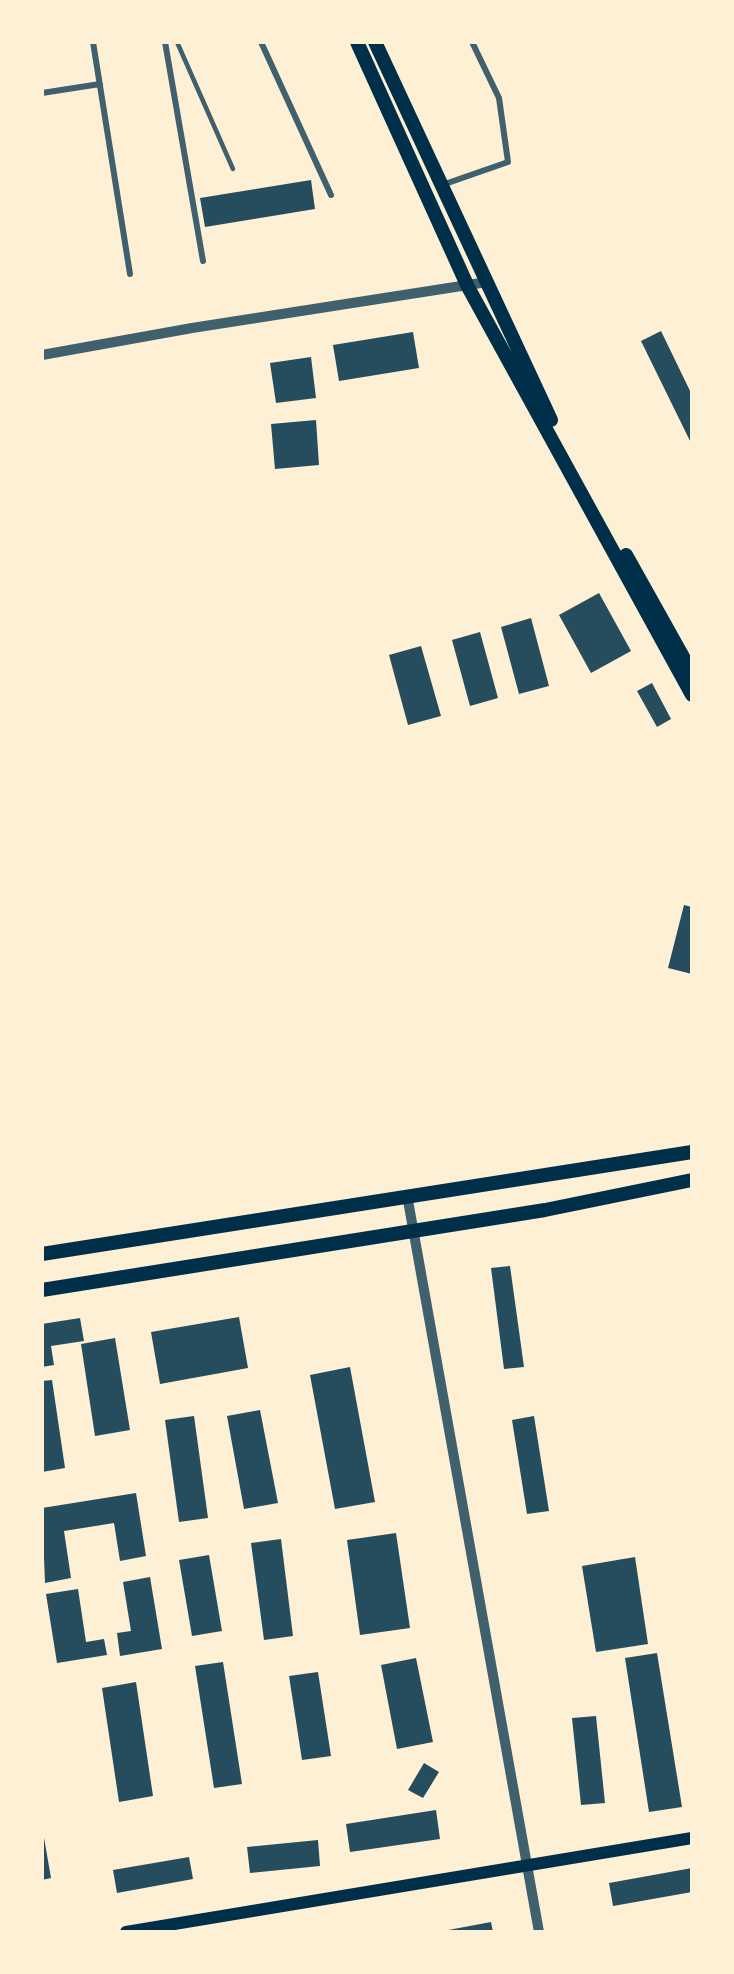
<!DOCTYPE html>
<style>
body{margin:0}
#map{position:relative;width:734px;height:1974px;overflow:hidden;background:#fdf0d5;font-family:"Roboto Condensed",sans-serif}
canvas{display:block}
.frame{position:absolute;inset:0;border:44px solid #fdf0d5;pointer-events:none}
</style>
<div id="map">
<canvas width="734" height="1974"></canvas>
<div class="frame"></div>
</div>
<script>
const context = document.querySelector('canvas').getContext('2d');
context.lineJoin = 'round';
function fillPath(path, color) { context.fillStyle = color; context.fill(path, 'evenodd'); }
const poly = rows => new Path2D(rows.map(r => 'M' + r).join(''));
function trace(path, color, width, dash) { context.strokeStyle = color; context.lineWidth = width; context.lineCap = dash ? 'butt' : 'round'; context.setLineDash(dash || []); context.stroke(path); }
fillPath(poly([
 [311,180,315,209,205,227,200,198],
 [661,331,692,395,692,445,641,341],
 [413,332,419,368,339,381,333,345],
 [311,357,316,398,276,403,270,363],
 [316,420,319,465,275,469,271,424],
 [599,593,631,651,591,673,559,615],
 [531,618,549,686,519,694,501,627],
 [480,632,498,698,470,706,452,640],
 [421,646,441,716,408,725,389,655],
 [652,683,671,719,657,727,637,691],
 [684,905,692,907,692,974,668,968],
 [510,1266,524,1367,504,1369,491,1268],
 [239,1317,248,1368,160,1384,151,1332],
 [80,1318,84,1341,51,1346,54,1365,42,1367,42,1324],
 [115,1338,130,1430,95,1436,81,1344],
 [350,1367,375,1502,335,1509,310,1375],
 [52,1380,65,1468,42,1472,42,1381],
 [260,1410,278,1503,244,1509,227,1416],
 [194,1416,208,1518,179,1522,165,1420],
 [534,1416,549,1511,527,1514,512,1420],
 [136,1493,146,1556,120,1561,114,1523,64,1531,71,1578,45,1583,42,1508],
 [396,1533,410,1628,360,1635,347,1540],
 [281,1539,293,1636,264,1640,251,1543],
 [209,1555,222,1631,192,1636,179,1560],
 [635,1557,648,1644,596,1652,582,1566],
 [150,1577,162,1649,120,1656,117,1633,131,1631,123,1582],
 [78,1589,86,1642,104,1639,107,1655,57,1663,46,1594],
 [657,1653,682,1807,649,1812,625,1658],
 [416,1658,433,1742,397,1749,381,1665],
 [223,1662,242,1784,214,1788,195,1666],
 [318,1672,331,1756,302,1760,289,1676],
 [136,1682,153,1796,119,1802,102,1688],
 [596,1716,605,1803,581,1805,572,1718],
 [424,1763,439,1772,423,1798,408,1790],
 [436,1810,440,1839,350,1852,346,1824],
 [42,1826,51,1878,42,1880],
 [318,1840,320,1866,250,1873,247,1847],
 [189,1857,193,1879,117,1893,113,1870],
 [692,1868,692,1892,613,1906,609,1883],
 [491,1922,493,1932,443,1932,443,1931]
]), '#264d5e');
trace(poly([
 [177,42,233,169]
]), '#3f606c', 4.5);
trace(poly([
 [93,42,130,274],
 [165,42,203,261],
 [261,42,331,195],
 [42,93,100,84],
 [442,185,508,162,499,98,472,42]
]), '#3f606c', 6);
trace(poly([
 [42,355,192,328,487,282],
 [407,1195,539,1932]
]), '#3f606c', 10);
trace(poly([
 [126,1932,692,1838]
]), '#003049', 12);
trace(poly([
 [357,42,468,287,692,695],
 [375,42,551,420],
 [626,555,692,673]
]), '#003049', 14);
trace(poly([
 [42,1254,692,1152],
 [42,1290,545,1210,692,1180]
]), '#003049', 14);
</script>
